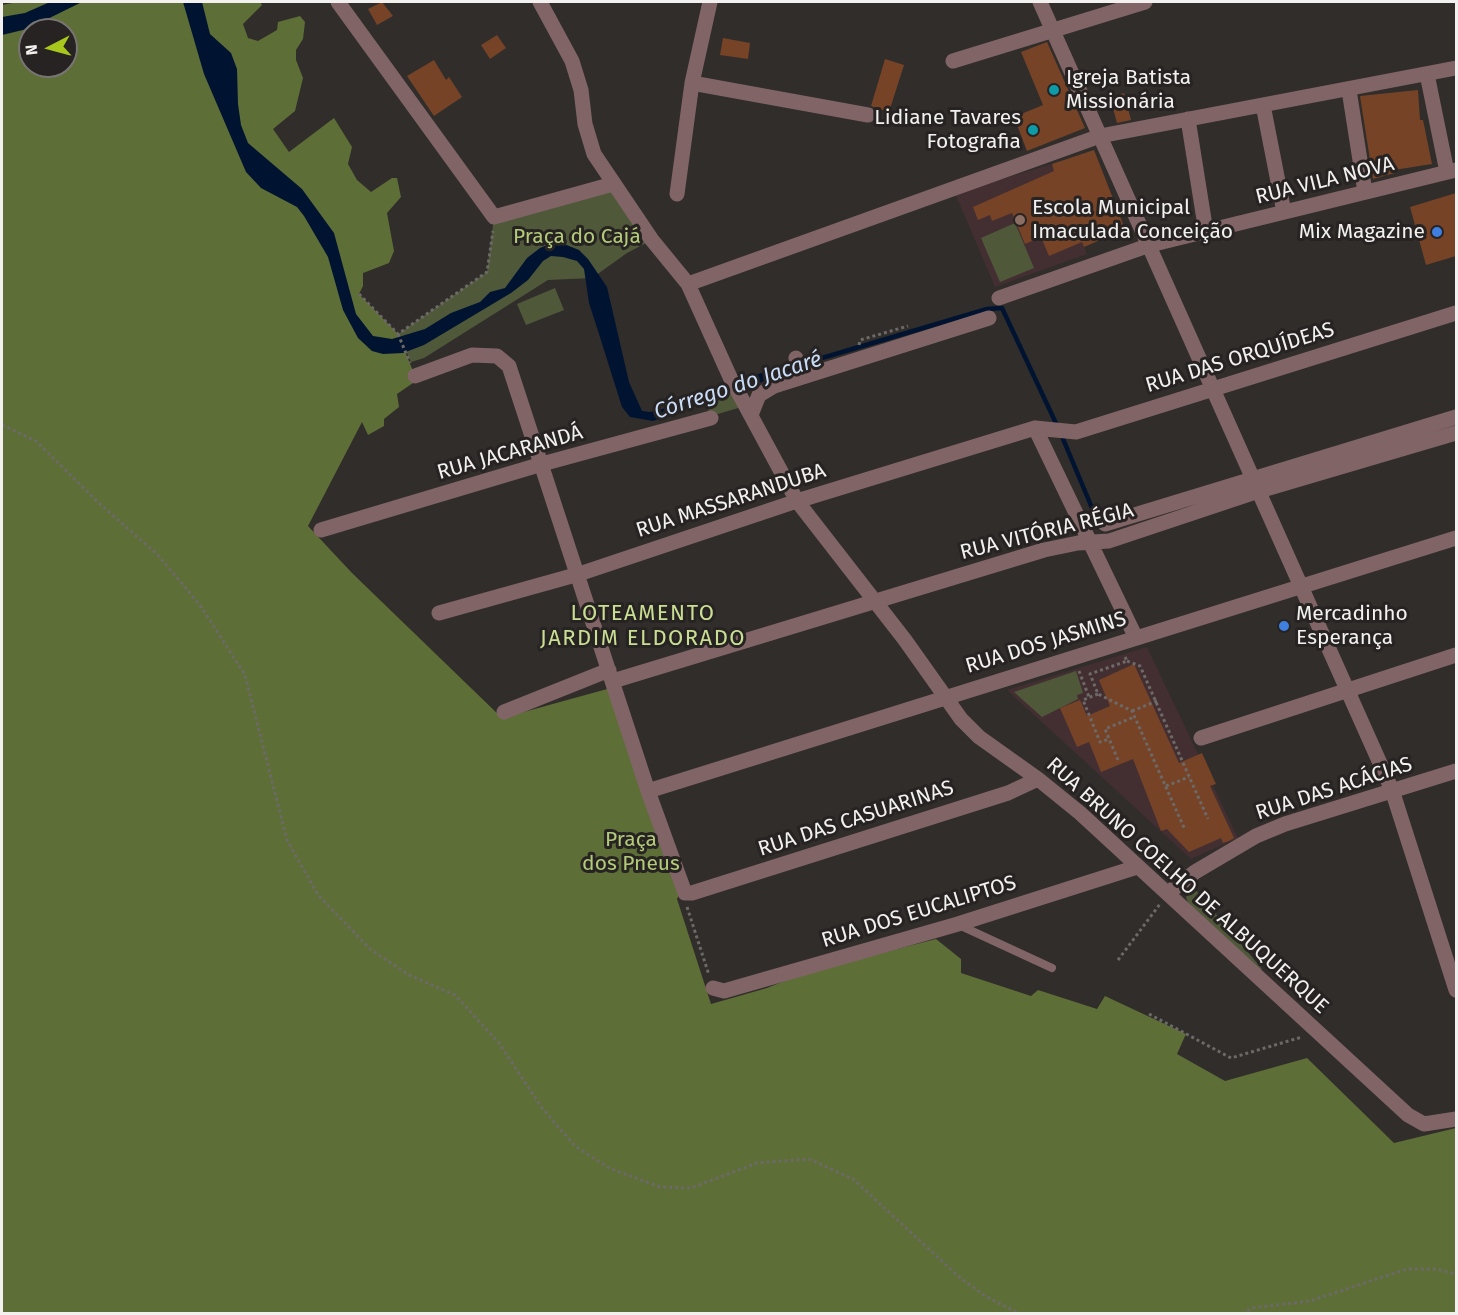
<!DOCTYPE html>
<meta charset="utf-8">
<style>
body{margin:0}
#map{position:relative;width:1458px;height:1315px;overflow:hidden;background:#302d2b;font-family:"Fira Sans",sans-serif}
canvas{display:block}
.frame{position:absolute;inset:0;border:3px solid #f3f1f0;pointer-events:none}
.north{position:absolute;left:18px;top:18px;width:60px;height:60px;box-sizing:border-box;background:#262322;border:2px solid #787574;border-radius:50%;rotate:264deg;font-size:16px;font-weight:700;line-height:24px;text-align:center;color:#f3f1f0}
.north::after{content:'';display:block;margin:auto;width:21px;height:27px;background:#a8c71d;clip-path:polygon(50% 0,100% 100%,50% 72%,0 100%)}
</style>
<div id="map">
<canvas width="1458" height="1315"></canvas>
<div class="frame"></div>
<div class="north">N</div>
</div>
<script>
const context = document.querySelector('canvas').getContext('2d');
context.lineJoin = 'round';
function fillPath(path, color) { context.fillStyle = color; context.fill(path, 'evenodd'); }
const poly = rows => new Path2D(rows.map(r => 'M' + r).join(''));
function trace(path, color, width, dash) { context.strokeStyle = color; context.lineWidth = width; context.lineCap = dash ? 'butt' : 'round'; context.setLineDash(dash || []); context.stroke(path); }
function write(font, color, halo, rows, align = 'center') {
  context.font = font + ' "Fira Sans",sans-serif'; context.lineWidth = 6; context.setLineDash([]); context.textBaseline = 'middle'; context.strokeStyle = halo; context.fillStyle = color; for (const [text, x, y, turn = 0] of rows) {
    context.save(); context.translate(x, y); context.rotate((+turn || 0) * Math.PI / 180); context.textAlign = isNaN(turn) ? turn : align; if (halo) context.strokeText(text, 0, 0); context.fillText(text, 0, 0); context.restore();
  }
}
fillPath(poly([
 [1052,164,1087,254,995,287,955,193],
 [1147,647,1238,838,1191,859,1007,690]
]), '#432f32');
fillPath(poly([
 [613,184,652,240,627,253,592,278,548,280,424,358,411,362,398,334,487,272,494,217],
 [1015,223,1034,268,1000,282,981,238],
 [555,288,564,310,526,325,517,304],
 [736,390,745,406,711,416,705,402],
 [1076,671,1083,693,1077,695,1078,699,1042,717,1014,692],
 [1194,888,1262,969,1259,971,1188,903,1186,897]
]), '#4f593a');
fillPath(poly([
 [18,2,260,2,262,5,243,24,248,38,258,41,277,30,278,22,300,16,305,22,303,39,296,50,296,60,303,78,295,111,273,129,289,152,334,118,352,147,348,164,357,180,371,192,392,178,397,178,401,197,387,213,394,251,389,263,363,273,363,286,359,294,398,334,415,376,413,383,397,394,399,407,384,419,384,426,368,435,362,422,308,526,352,573,502,718,618,686,685,884,677,899,711,1004,767,988,807,972,936,939,961,959,961,973,1031,996,1038,990,1097,1009,1105,996,1186,1034,1177,1054,1225,1081,1307,1058,1394,1143,1456,1128,1456,1313,2,1314,2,5],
 [30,30,66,30,66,66,30,66]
]), '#5e6e37');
fillPath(poly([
 [50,2,82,2,27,29,2,35,2,17,25,13],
 [183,2,202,2,210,34,231,53,237,69,238,104,241,125,248,143,302,189,334,233,356,314,373,336,392,339,425,329,451,313,480,302,490,292,505,288,527,258,540,248,552,243,564,244,579,250,588,259,607,287,629,382,642,411,650,412,666,408,716,388,789,364,793,371,653,421,630,417,622,407,599,334,589,303,584,269,577,261,563,257,551,256,543,261,528,280,511,293,424,345,403,353,383,354,372,351,358,338,343,310,328,257,304,216,297,207,261,188,246,172,204,74]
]), '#001431');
trace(poly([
 [785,369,987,309,1002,308,1061,434,1100,527]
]), '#001431', 4.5);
fillPath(poly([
 [382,2,393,16,377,25,368,9],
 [497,35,506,48,490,59,481,45],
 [723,38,750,43,748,59,720,55],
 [1047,42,1085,128,1027,151,1014,117,1043,105,1021,52],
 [885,59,904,65,889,112,871,106],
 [434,60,446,80,449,77,462,97,434,116,407,76],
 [1418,90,1420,120,1423,120,1432,164,1394,170,1395,173,1373,179,1360,96],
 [1124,93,1131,120,1117,123,1110,97],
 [1094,150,1125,229,1084,247,1082,242,1049,256,1041,237,1025,244,1012,213,992,221,990,215,978,220,973,207,1054,171,1052,164],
 [1456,193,1456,256,1426,265,1410,207],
 [1134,664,1179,763,1202,753,1216,784,1210,786,1234,838,1229,841,1223,843,1221,838,1189,852,1167,829,1161,831,1133,759,1101,772,1089,742,1077,747,1060,708,1080,700,1087,716,1110,706,1099,680]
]), '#764327');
trace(poly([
 [359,294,398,334,487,272,493,231],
 [398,334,410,363],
 [859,345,860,340,908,326],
 [2,425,36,441,102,506,157,554,200,605,245,675,287,840,318,895,370,949,409,975,455,995,499,1043,542,1108,575,1146,609,1168,660,1187,691,1188,757,1163,809,1159,853,1179,958,1276,985,1296,1020,1314],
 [1125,657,1127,661,1090,674,1098,694,1132,711,1185,830],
 [1127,661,1140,666,1208,819],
 [1079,671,1089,697],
 [1098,694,1083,700,1100,742,1109,739],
 [1132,711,1157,701],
 [1118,760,1105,729,1134,717],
 [1166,786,1189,777],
 [687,907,709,975],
 [1118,960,1160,904],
 [1149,1014,1231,1058,1302,1037],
 [1242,1314,1252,1308,1310,1301,1407,1269,1436,1269,1456,1274]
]), '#6c6967', 3, [3, 3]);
trace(poly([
 [959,925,1052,968]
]), '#816465', 8);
trace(poly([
 [338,2,494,217,613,184],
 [540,2,572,61,581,90,585,124,594,154,652,240,688,284,730,377,797,501,905,640,961,719,979,737,1038,779,1080,813,1408,1115,1424,1124,1456,1119],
 [1040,2,1392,790,1456,990],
 [953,61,1145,2],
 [1427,74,1447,172],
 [692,83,868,115],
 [1349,90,1365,192],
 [1263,105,1284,212],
 [1188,119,1206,232],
 [677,194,692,83,710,2],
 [688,284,1100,136,1456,68],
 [999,298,1150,245,1456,170],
 [796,358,803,377],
 [415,376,472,355,497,356,509,366,648,791,685,893,692,893,1008,793,1038,779],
 [751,415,759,395,774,386,989,318],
 [1035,428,1136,638],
 [1105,524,1456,417],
 [321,530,542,464,711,418],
 [439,613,579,574,797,501,1035,428,1076,432,1456,313],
 [613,681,1044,550,1078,543,1109,541,1259,491,1456,433],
 [504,712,609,670],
 [1201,738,1456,655],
 [648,791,1456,538],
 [1168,893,1195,872,1256,836,1285,824,1456,771],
 [713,988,724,991,958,924,1137,867]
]), '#816465', 15);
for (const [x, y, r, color] of [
 [1054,90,6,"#0f9aa8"],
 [1033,130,6,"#0f9aa8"],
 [1020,220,6,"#8d6e63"],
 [1437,232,6,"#3f7fe0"],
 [1284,626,6,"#3f7fe0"]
]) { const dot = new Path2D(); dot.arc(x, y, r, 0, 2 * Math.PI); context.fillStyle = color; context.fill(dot); trace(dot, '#262322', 2); }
write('21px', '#f3f1f0', '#262322', [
 ["Igreja Batista",1066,78],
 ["Missionária",1066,102],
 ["Lidiane Tavares",1021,118,"right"],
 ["Fotografia",1021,142,"right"],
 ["Escola Municipal",1032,208],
 ["Imaculada Conceição",1032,232],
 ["Mix Magazine",1425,232,"right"],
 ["Mercadinho",1296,614],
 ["Esperança",1296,638]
], 'left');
write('21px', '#f3f1f0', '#262322', [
 ["RUA VILA NOVA",1325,181,-14],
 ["RUA DAS ORQUÍDEAS",1240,358,-17],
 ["RUA JACARANDÁ",510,453,-16],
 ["RUA MASSARANDUBA",731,501,-18],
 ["RUA VITÓRIA RÉGIA",1047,532,-14],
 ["RUA DOS JASMINS",1046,643,-17],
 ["RUA DAS ACÁCIAS",1334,789,-18],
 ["RUA DAS CASUARINAS",856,819,-18],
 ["RUA BRUNO COELHO DE ALBUQUERQUE",1187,886,42],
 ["RUA DOS EUCALIPTOS",919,912,-17]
]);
write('21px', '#b3cb79', '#262322', [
 ["Praça do Cajá",577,237],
 ["Praça",631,840],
 ["dos Pneus",631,864]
]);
write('italic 22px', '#c9ddf9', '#262322', [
 ["Córrego do Jacaré",738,386,-18]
]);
context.letterSpacing = '1.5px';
write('22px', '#cade93', '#262322', [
 ["LOTEAMENTO",643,614],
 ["JARDIM ELDORADO",643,639]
]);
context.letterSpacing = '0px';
</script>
